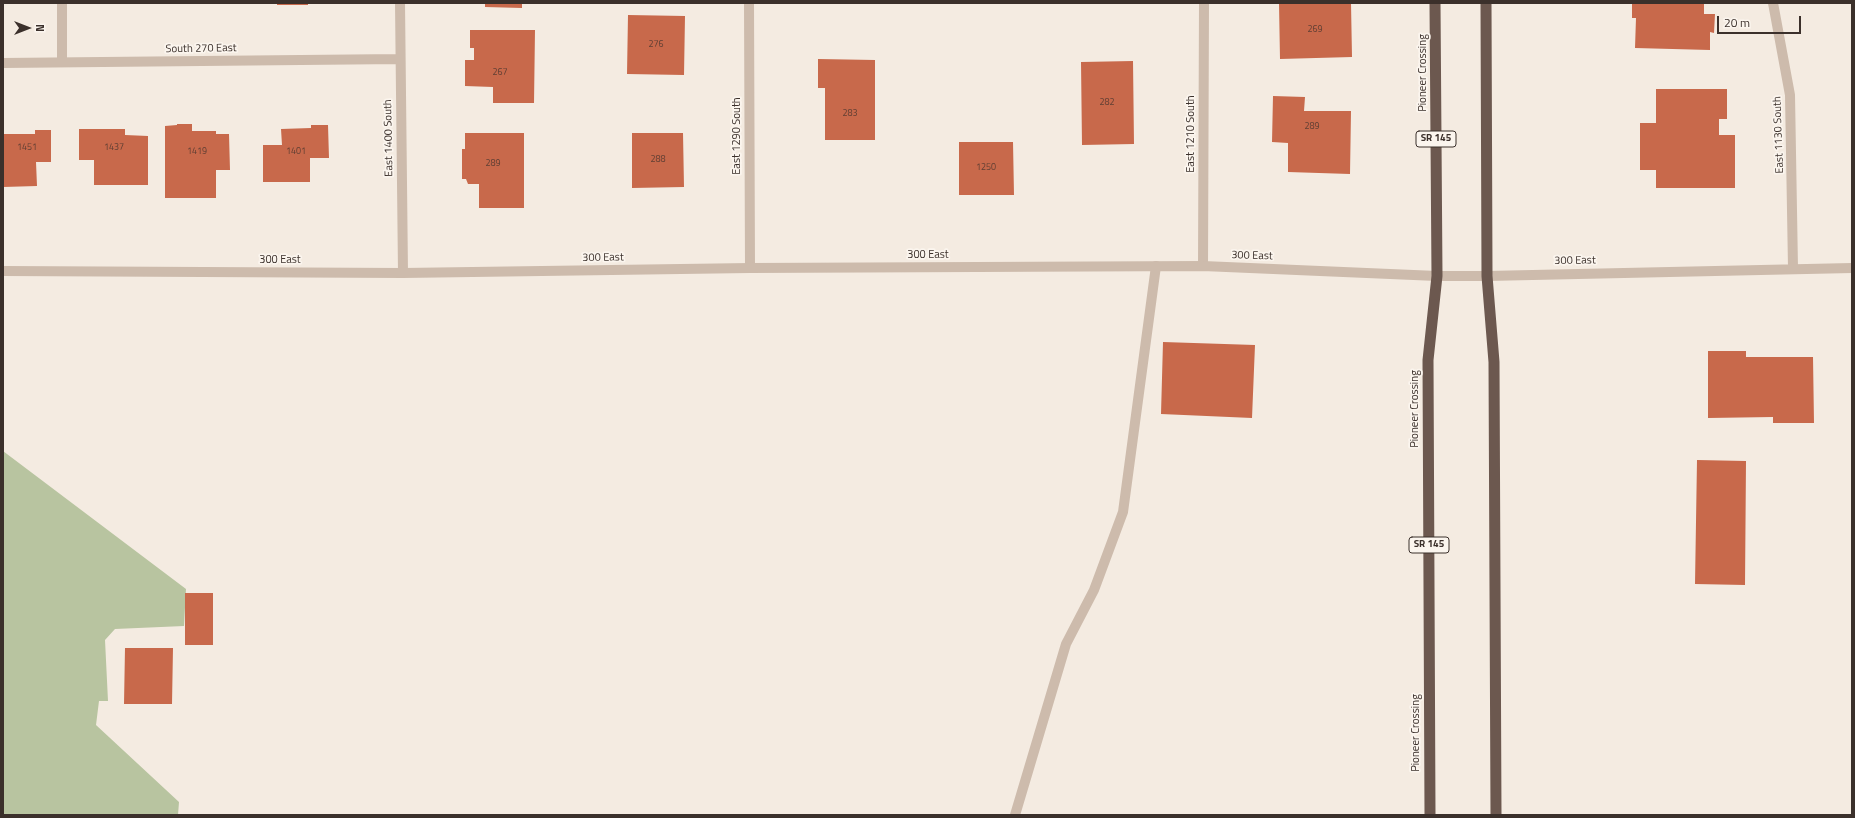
<!DOCTYPE html>
<style>
body{margin:0}
#map{position:relative;width:1855px;height:818px;overflow:hidden;background:#f4ebe1;font-family:"Titillium Web",sans-serif}
canvas{display:block}
.frame{position:absolute;inset:0;border:4px solid #3b302b;pointer-events:none}
.north{position:absolute;left:8px;top:8px;width:40px;height:40px;-webkit-text-stroke:3px #fbf5ee;paint-order:stroke;rotate:90deg;font-size:11px;font-weight:700;line-height:16px;text-align:center;color:#3b302b}
.north::after{content:'';display:block;margin:auto;width:14px;height:18px;background:#3b302b;clip-path:polygon(50% 0,100% 100%,50% 72%,0 100%)}
.scale{position:absolute;left:1717px;top:16px;width:84px;height:18px;box-sizing:border-box;border:2px solid #3b302b;border-top:0;padding-left:5px;font-size:12px;line-height:14px;white-space:nowrap;color:#3b302b;-webkit-text-stroke:3px #fbf5ee;paint-order:stroke}
</style>
<div id="map">
<canvas width="1855" height="818"></canvas>
<div class="frame"></div>
<div class="north">N</div>
<div class="scale">20 m</div>
</div>
<script>
const context = document.querySelector('canvas').getContext('2d');
context.lineJoin = 'round';
function fillPath(path, color) { context.fillStyle = color; context.fill(path, 'evenodd'); }
const poly = rows => new Path2D(rows.map(r => 'M' + r).join(''));
function trace(path, color, width, dash) { context.strokeStyle = color; context.lineWidth = width; context.lineCap = dash ? 'butt' : 'round'; context.setLineDash(dash || []); context.stroke(path); }
function write(font, color, halo, rows, align = 'center') {
  context.font = font + ' "Titillium Web",sans-serif'; context.lineWidth = 3.5; context.setLineDash([]); context.textBaseline = 'middle'; context.strokeStyle = halo; context.fillStyle = color; for (const [text, x, y, turn = 0] of rows) {
    context.save(); context.translate(x, y); context.rotate((+turn || 0) * Math.PI / 180); context.textAlign = isNaN(turn) ? turn : align; if (halo) context.strokeText(text, 0, 0); context.fillText(text, 0, 0); context.restore();
  }
}
fillPath(poly([
 [3,451,186,589,184,626,115,629,105,640,108,701,99,701,96,725,179,802,178,815,3,815]
]), '#b8c4a0');
fillPath(poly([
 [277,3,308,3,308,5,277,5],
 [485,3,522,3,522,8,485,7],
 [1279,3,1351,3,1352,57,1280,59],
 [1632,3,1704,3,1704,14,1715,14,1714,33,1710,32,1710,50,1635,48,1636,18,1632,18],
 [628,15,685,16,684,75,627,74],
 [470,30,535,30,534,103,493,103,493,87,465,86,465,60,474,60,474,48,470,48],
 [818,59,875,60,875,140,825,140,825,88,818,88],
 [1133,61,1134,144,1082,145,1081,62],
 [1656,89,1727,89,1727,119,1719,119,1719,135,1735,135,1735,188,1656,188,1656,170,1640,170,1640,123,1656,123],
 [1273,96,1305,97,1304,111,1351,111,1350,174,1288,172,1288,143,1272,142],
 [177,124,192,124,192,131,216,131,216,134,229,134,230,170,216,170,216,198,165,198,165,126,177,125],
 [311,125,328,125,329,158,310,158,310,182,263,182,263,145,282,145,281,129,311,128],
 [79,129,125,129,125,135,148,136,148,185,94,185,94,160,79,160],
 [35,130,51,130,51,162,36,162,37,186,3,187,3,134,35,134],
 [465,133,524,133,524,208,479,208,479,184,468,184,466,179,462,179,462,149,465,149],
 [632,133,683,133,684,187,632,188],
 [959,142,1013,142,1014,195,959,195],
 [1163,342,1255,345,1252,418,1161,414],
 [1708,351,1746,351,1746,357,1813,357,1814,423,1773,423,1773,417,1708,418],
 [1697,460,1746,461,1745,585,1695,584],
 [185,593,213,593,213,645,185,645],
 [125,648,173,648,172,704,124,704]
]), '#c8694b');
trace(poly([
 [1015,815,1066,644,1094,590,1123,512,1156,266]
]), '#cdbbac', 10);
trace(poly([
 [62,3,62,62],
 [400,3,403,273],
 [749,3,750,268],
 [1773,3,1790,95,1793,268],
 [3,63,400,59],
 [1203,266,1204,3],
 [1487,276,1852,268]
]), '#cdbbac', 10);
trace(poly([
 [3,271,403,273,750,268,1203,266,1437,276,1487,276]
]), '#cdbbac', 10);
trace(poly([
 [1486,3,1487,276,1494,362,1496,815],
 [1430,815,1428,360,1437,276,1435,3]
]), '#6c584f', 11);
write('9px', '#5e3e33', null, [
 ["269",1315,30],
 ["276",656,45],
 ["267",500,73],
 ["282",1107,103],
 ["283",850,114],
 ["289",1312,127],
 ["1451",27,148],
 ["1437",114,148],
 ["1419",197,152],
 ["1401",296,152],
 ["288",658,160],
 ["289",493,164],
 ["1250",986,168]
]);
for (const [x, y, w] of [
 [1436,139,40],
 [1429,545,40]
]) { const box = new Path2D(); box.roundRect(x - w / 2, y - 8, w, 16, 3); context.fillStyle = '#fbf5ee'; context.fill(box); trace(box, '#3b302b', 1); }
write('bold 10px', '#3b302b', null, [
 ["SR 145",1436,139],
 ["SR 145",1429,545]
]);
write('11px', '#3b302b', '#fbf5ee', [
 ["South 270 East",201,49,-1],
 ["Pioneer Crossing",1423,73,-90],
 ["East 1210 South",1191,134,-90],
 ["East 1130 South",1779,135,-92],
 ["East 1290 South",737,136,-90],
 ["East 1400 South",389,138,-91],
 ["300 East",928,255],
 ["300 East",1252,256,2],
 ["300 East",603,258,-1],
 ["300 East",280,260],
 ["300 East",1575,261,-1],
 ["Pioneer Crossing",1415,409,-90],
 ["Pioneer Crossing",1416,733,-90]
]);
</script>
